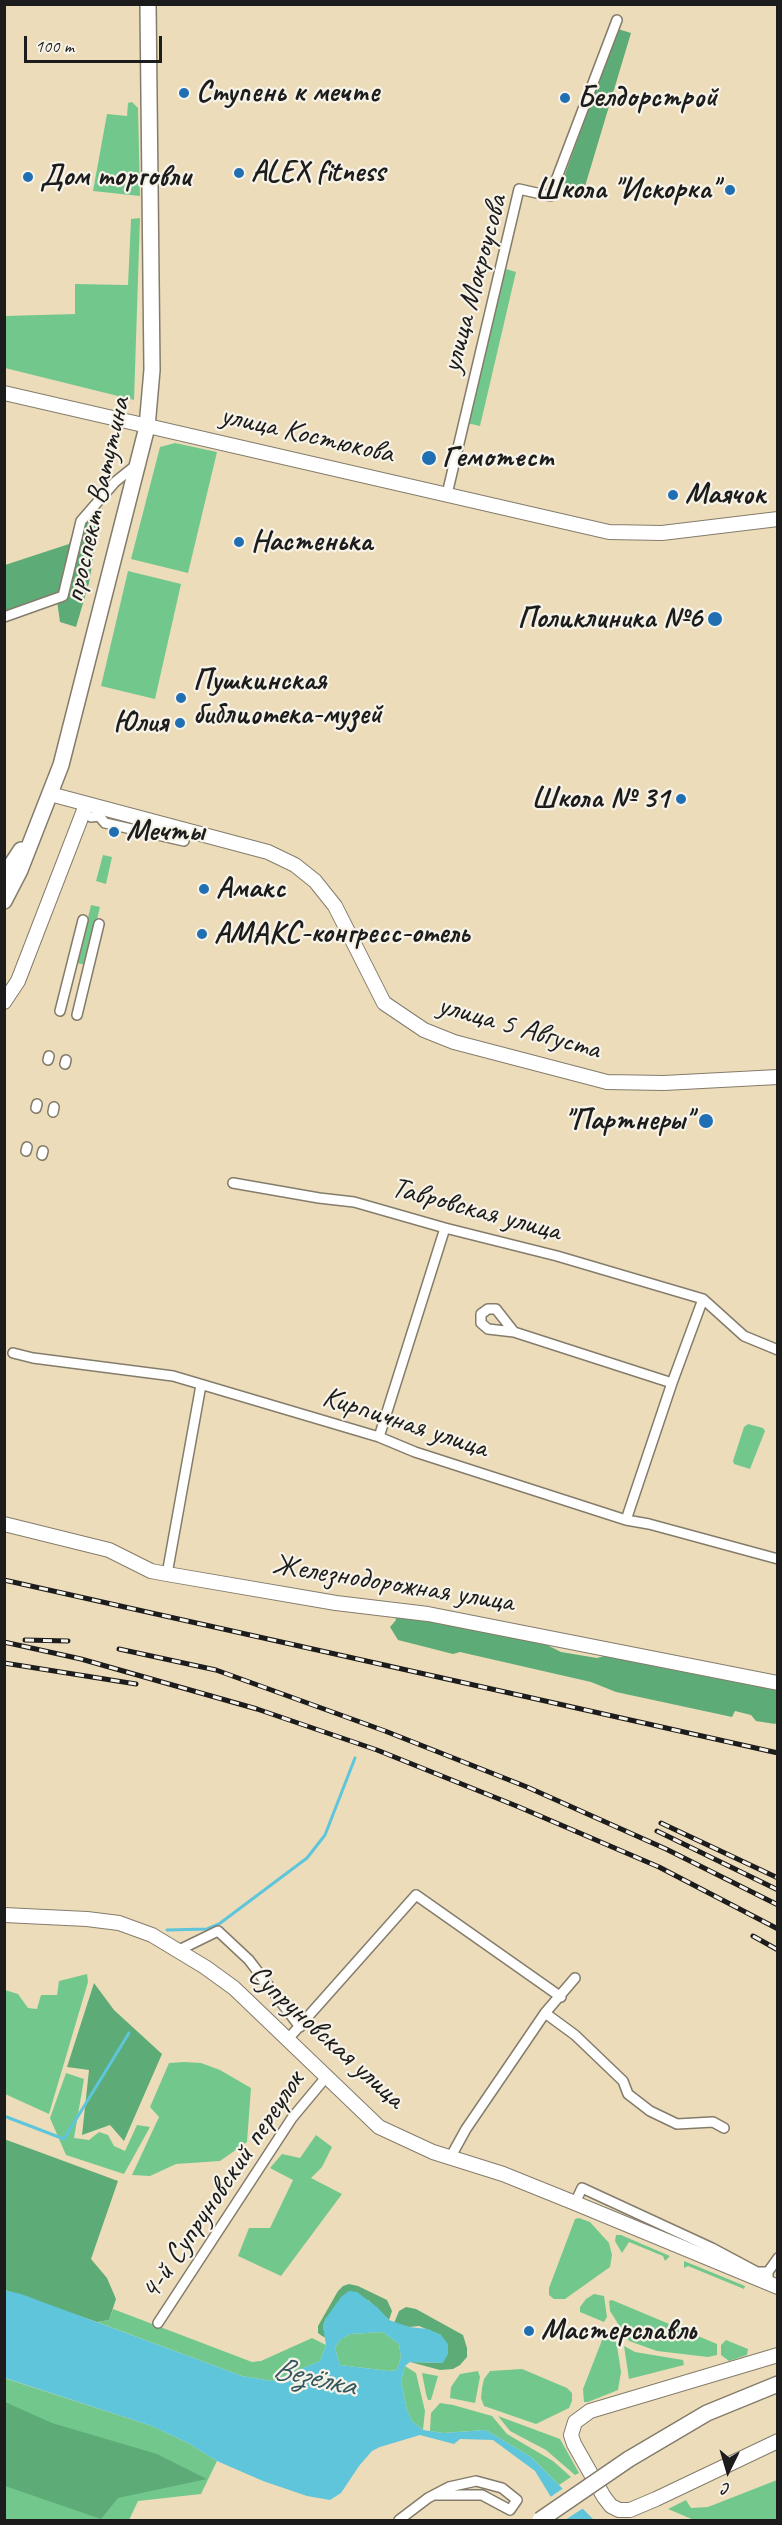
<!DOCTYPE html>
<meta charset="utf-8">
<style>
body{margin:0}
#map{position:relative;width:782px;height:2525px;overflow:hidden;background:#eddcba;font-family:Caveat,sans-serif}
canvas{display:block}
.frame{position:absolute;inset:0;border:6px solid #1c1c1c;pointer-events:none}
.north{position:absolute;left:698px;top:2441px;width:60px;height:60px;-webkit-text-stroke:4px #f7f3e8;paint-order:stroke;rotate:185deg;font-size:16px;font-weight:700;line-height:24px;text-align:center;color:#1c1c1c}
.north::after{content:'';display:block;margin:auto;width:21px;height:27px;background:#1c1c1c;clip-path:polygon(50% 0,100% 100%,50% 72%,0 100%)}
.scale{position:absolute;left:24px;top:36px;width:138px;height:27px;box-sizing:border-box;border:3px solid #1c1c1c;border-top:0;padding-left:8px;font-size:18px;line-height:21px;white-space:nowrap;color:#1c1c1c;-webkit-text-stroke:4px #f7f3e8;paint-order:stroke}
</style>
<div id="map">
<canvas width="782" height="2525"></canvas>
<div class="frame"></div>
<div class="north">С</div>
<div class="scale">100 m</div>
</div>
<script>
const context = document.querySelector('canvas').getContext('2d');
context.lineJoin = 'round';
function fillPath(path, color) { context.fillStyle = color; context.fill(path, 'evenodd'); }
const poly = rows => new Path2D(rows.map(r => 'M' + r).join(''));
function trace(path, color, width, dash) { context.strokeStyle = color; context.lineWidth = width; context.lineCap = dash ? 'butt' : 'round'; context.setLineDash(dash || []); context.stroke(path); }
function write(font, color, halo, rows, align = 'center') {
  context.font = font + ' Caveat,sans-serif'; context.lineWidth = 4.5; context.setLineDash([]); context.textBaseline = 'middle'; context.strokeStyle = halo; context.fillStyle = color; for (const [text, x, y, turn = 0] of rows) {
    context.save(); context.translate(x, y); context.rotate((+turn || 0) * Math.PI / 180); context.textAlign = isNaN(turn) ? turn : align; if (halo) context.strokeText(text, 0, 0); context.fillText(text, 0, 0); context.restore();
  }
}
fillPath(poly([
 [132,102,138,108,140,196,93,191,107,114,127,116,128,103],
 [140,218,134,400,5,368,5,316,75,314,75,284,128,285,131,219],
 [503,268,516,272,480,426,467,423],
 [175,443,217,452,188,573,131,559,160,447],
 [128,571,181,584,155,699,101,686],
 [103,855,112,857,106,884,96,881],
 [91,905,100,907,86,965,77,963],
 [748,1424,763,1428,765,1431,750,1469,734,1464,733,1461,744,1427],
 [87,1974,88,1982,49,2114,5,2094,5,1990,18,1994,28,2008,37,2009,41,1995,57,1995,59,1981],
 [184,2062,201,2063,220,2070,251,2088,247,2142,220,2161,176,2164,150,2176,132,2175,159,2117,150,2107,169,2063],
 [66,2073,84,2079,74,2138,89,2140,99,2132,108,2135,114,2146,125,2151,137,2125,150,2127,124,2174,66,2155,50,2118],
 [316,2135,332,2147,322,2167,311,2178,342,2194,281,2276,238,2256,249,2228,270,2228,293,2180,270,2168,282,2154,300,2158],
 [579,2218,590,2222,609,2243,612,2255,610,2267,565,2299,554,2299,549,2295,549,2288,575,2219],
 [616,2235,621,2235,670,2256,665,2261,663,2256,629,2242,622,2253,615,2241],
 [684,2261,745,2286,744,2289,688,2266,684,2268],
 [594,2294,604,2296,607,2317,604,2322,580,2312,580,2307,586,2299],
 [612,2300,717,2344,717,2355,708,2357,657,2351,629,2341,610,2311,609,2301],
 [113,2309,252,2362,261,2361,312,2338,326,2345,320,2361,272,2381,242,2376,97,2322,109,2320],
 [383,2332,399,2344,401,2357,397,2370,389,2371,340,2365,335,2348,340,2340,350,2334],
 [608,2333,615,2335,616,2339,621,2372,618,2390,588,2402,584,2402,583,2389,604,2335],
 [726,2340,748,2349,747,2355,729,2361,721,2355,721,2345],
 [624,2346,635,2352,683,2360,684,2365,629,2379],
 [405,2366,416,2373,425,2411,423,2430,412,2421,407,2410,401,2381],
 [522,2369,567,2388,572,2393,572,2401,569,2408,536,2424,484,2406,481,2398,482,2388,484,2379,490,2371],
 [478,2371,480,2377,475,2403,450,2398,451,2387,460,2374],
 [422,2373,438,2376,431,2400,428,2400,426,2394],
 [4,2378,152,2426,188,2443,217,2461,201,2494,138,2501,129,2520,5,2520],
 [440,2403,453,2405,492,2416,507,2434,553,2461,571,2477,559,2485,531,2457,486,2430,443,2433,430,2431,431,2413],
 [498,2416,560,2439,579,2473,575,2475,546,2450,510,2431],
 [777,2480,777,2520,694,2520,668,2509,686,2500,691,2508,708,2507]
]), '#72c88c');
fillPath(poly([
 [618,29,631,33,583,193,560,188],
 [100,517,89,583,76,627,60,622,56,594,5,613,5,565,69,544,76,524],
 [394,1612,543,1643,561,1652,597,1658,608,1655,777,1688,777,1722,775,1724,756,1721,751,1715,735,1711,732,1717,616,1692,591,1682,460,1652,453,1654,398,1640,390,1627,396,1620],
 [94,1983,114,2010,162,2054,124,2141,110,2125,82,2135,89,2070,67,2067],
 [4,2139,118,2181,91,2259,107,2278,116,2299,109,2320,97,2322,5,2290],
 [349,2284,358,2286,387,2300,392,2311,389,2320,368,2300,326,2318,323,2326,326,2338,322,2336,318,2333,318,2326,338,2291,343,2286],
 [406,2307,416,2309,463,2335,467,2348,467,2357,460,2365,453,2369,440,2370,410,2362,443,2363,441,2335,419,2326,409,2327,394,2323,399,2311],
 [5,2402,52,2423,157,2454,207,2479,118,2498,101,2519,5,2486]
]), '#5dac78');
fillPath(poly([
 [4,2290,21,2294,242,2376,272,2381,320,2361,326,2345,323,2326,326,2318,341,2297,349,2291,357,2292,378,2308,389,2320,409,2327,428,2329,441,2335,448,2344,448,2354,443,2363,410,2362,405,2366,401,2381,407,2410,412,2421,423,2430,443,2433,486,2430,531,2457,594,2520,565,2520,535,2471,493,2440,460,2439,454,2444,420,2435,380,2447,372,2451,359,2466,341,2493,330,2500,307,2496,263,2481,217,2461,188,2443,152,2426,5,2378],
 [383,2332,399,2344,401,2357,397,2370,389,2371,340,2365,335,2348,340,2340,350,2334]
]), '#5ec5db');
fillPath(poly([
 [565,2487,585,2507,565,2520,561,2520,549,2498]
]), '#eddcba');
trace(poly([
 [167,1930,207,1929,219,1924,307,1858,325,1835,355,1758],
 [4,2116,64,2139,129,2033]
]), '#5ec5db', 3);
const street = poly([
 [447,494,519,189,550,196,617,20],
 [4,617,63,596,81,521,115,482,135,466],
 [91,817,99,816,105,823,184,841],
 [60,1011,83,920],
 [77,1015,99,924],
 [48,1060,49,1056],
 [65,1064,66,1060],
 [36,1108,37,1104],
 [53,1112,54,1107],
 [26,1151,27,1147],
 [42,1155,43,1151],
 [233,1183,319,1198,354,1202,445,1228,557,1256,703,1299,744,1336,778,1350],
 [514,1332,496,1309,488,1309,481,1314,481,1323,488,1329,514,1332,672,1383],
 [13,1353,33,1358,173,1376,379,1437,415,1452,626,1520,649,1524,778,1559],
 [379,1437,445,1228],
 [626,1520,672,1383,703,1299],
 [167,1574,201,1385],
 [179,1950,218,1931,249,1960,300,2027],
 [545,2013,575,2035,623,2081,628,2094,650,2111,677,2124,713,2122,724,2128],
 [288,2039,416,1895,561,1997],
 [450,2158,466,2129,545,2013,575,1978],
 [575,2203,582,2188,712,2248,757,2272,768,2272],
 [768,2277,768,2272,778,2258],
 [158,2323,292,2118,327,2076],
 [399,2520,428,2498,449,2487,476,2481,502,2488,517,2500,510,2510,482,2495,436,2495]
]);
const secondary = poly([
 [4,393,609,532,662,533,778,519],
 [50,794,268,852,295,865,315,881,335,906,384,1003,424,1030,454,1042,607,1082,664,1083,778,1077],
 [4,1002,18,981,86,805],
 [4,1524,109,1550,151,1571,167,1574,336,1603,428,1614,778,1683],
 [4,1915,87,1919,119,1923,152,1935,205,1967,234,1988,379,2127,433,2152,503,2174,575,2203,778,2287],
 [778,2355,590,2411,575,2422,571,2435,574,2444,604,2497,611,2506,619,2510,630,2510,656,2499,778,2441]
]);
const primary = poly([
 [4,876,21,850],
 [4,901,20,870,61,765,147,427,152,370,148,4],
 [629,2459,707,2413,778,2384]
]);
trace(street, '#847c6b', 12);
trace(secondary, '#847c6b', 16);
trace(primary, '#847c6b', 18);
trace(street, '#fff', 9);
trace(secondary, '#fff', 14);
trace(primary, '#fff', 15);
const rail = poly([
 [4,1580,778,1753],
 [25,1640,68,1641],
 [4,1642,81,1659,257,1709,377,1750,519,1807,659,1867,778,1929],
 [119,1649,216,1670,385,1731,527,1787,666,1849,778,1905],
 [4,1663,136,1684],
 [661,1823,778,1878],
 [657,1831,778,1890],
 [753,1936,778,1950]
]);
trace(rail, '#1c1c1c', 5);
trace(rail, '#f7f3e8', 3, [9]);
const primaryBridge = poly([
 [540,2520,629,2459]
]);
trace(primaryBridge, '#847c6b', 18, []);
trace(primaryBridge, '#fff', 15);
for (const [x, y, r, color] of [
 [184,93,6,"#1f6fb2"],
 [565,98,6,"#1f6fb2"],
 [239,173,6,"#1f6fb2"],
 [28,177,6,"#1f6fb2"],
 [730,190,6,"#1f6fb2"],
 [429,458,8,"#1f6fb2"],
 [673,495,6,"#1f6fb2"],
 [239,542,6,"#1f6fb2"],
 [715,619,8,"#1f6fb2"],
 [181,698,6,"#1f6fb2"],
 [180,723,6,"#1f6fb2"],
 [681,799,6,"#1f6fb2"],
 [114,832,6,"#1f6fb2"],
 [204,889,6,"#1f6fb2"],
 [202,934,6,"#1f6fb2"],
 [706,1121,8,"#1f6fb2"],
 [529,2331,6,"#1f6fb2"]
]) { const dot = new Path2D(); dot.arc(x, y, r, 0, 2 * Math.PI); context.fillStyle = color; context.fill(dot); trace(dot, '#f7f3e8', 2); }
write('bold 30px', '#1c1c1c', '#f7f3e8', [
 ["Ступень к мечте",196,93],
 ["Белдорстрой",577,98],
 ["ALEX fitness",251,173],
 ["Дом торговли",40,177],
 ["Школа \"Искорка\"",718,190,"right"],
 ["Гемотест",442,458],
 ["Маячок",685,495],
 ["Настенька",251,542],
 ["Поликлиника №6",702,619,"right"],
 ["Пушкинская",193,681],
 ["библиотека-музей",193,715],
 ["Юлия",168,723,"right"],
 ["Школа № 31",669,799,"right"],
 ["Мечты",126,832],
 ["Амакс",216,889],
 ["АМАКС-конгресс-отель",214,934],
 ["\"Партнеры\"",692,1121,"right"],
 ["Мастерславль",541,2331]
], 'left');
write('30px', '#1c1c1c', '#f7f3e8', [
 ["улица Мокроусова",475,284,-75],
 ["улица Костюкова",307,435,13],
 ["проспект Ватутина",98,500,-77],
 ["улица 5 Августа",519,1028,16],
 ["Тавровская улица",476,1210,15],
 ["Кирпичная улица",405,1423,18],
 ["Железнодорожная улица",393,1584,9],
 ["Супруновская улица",326,2037,42],
 ["4-й Супруновский переулок",223,2186,-56]
]);
write('italic 32px', '#33575f', '#f7f3e8', [
 ["Везёлка",314,2378,13]
]);
</script>
